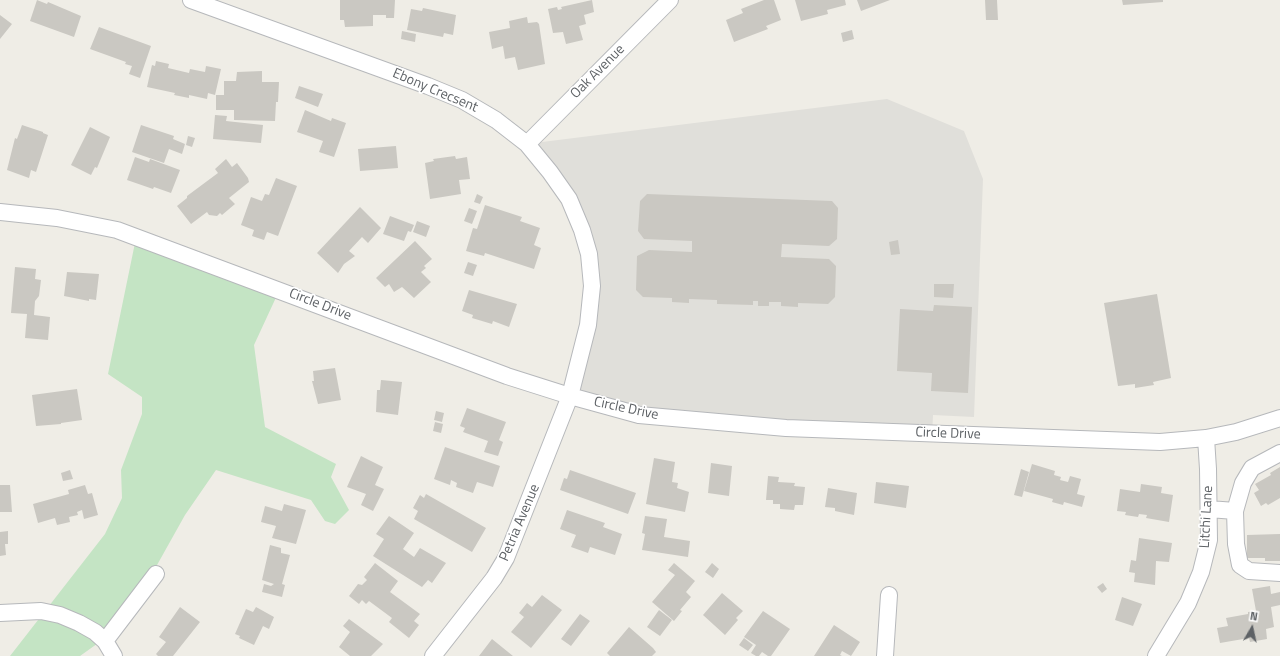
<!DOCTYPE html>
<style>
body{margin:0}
#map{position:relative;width:1280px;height:656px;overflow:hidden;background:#efede6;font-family:"Titillium Web",sans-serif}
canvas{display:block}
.north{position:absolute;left:1232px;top:608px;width:40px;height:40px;-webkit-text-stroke:3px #fff;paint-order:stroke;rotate:9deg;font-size:11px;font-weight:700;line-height:16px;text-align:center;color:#5d6165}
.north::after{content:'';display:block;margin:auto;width:14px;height:18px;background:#5d6165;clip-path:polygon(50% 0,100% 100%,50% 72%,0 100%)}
</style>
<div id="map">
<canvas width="1280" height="656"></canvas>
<div class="north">N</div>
</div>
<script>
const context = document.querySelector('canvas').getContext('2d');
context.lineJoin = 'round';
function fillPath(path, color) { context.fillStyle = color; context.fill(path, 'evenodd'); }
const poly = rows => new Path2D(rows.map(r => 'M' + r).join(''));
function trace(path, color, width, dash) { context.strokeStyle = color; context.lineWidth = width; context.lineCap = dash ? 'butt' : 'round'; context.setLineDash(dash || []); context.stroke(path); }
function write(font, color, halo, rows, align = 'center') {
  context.font = font + ' "Titillium Web",sans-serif'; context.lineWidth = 3.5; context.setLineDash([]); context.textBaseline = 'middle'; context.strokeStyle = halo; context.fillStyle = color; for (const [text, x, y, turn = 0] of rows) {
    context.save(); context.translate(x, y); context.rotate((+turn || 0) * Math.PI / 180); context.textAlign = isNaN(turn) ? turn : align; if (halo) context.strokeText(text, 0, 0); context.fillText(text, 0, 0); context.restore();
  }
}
fillPath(poly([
 [887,99,964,131,983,179,974,417,933,415,932,436,786,429,568,397,587,325,580,226,526,144]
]), '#e0dfda');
fillPath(poly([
 [136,238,279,291,254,345,265,427,336,464,331,477,349,510,335,524,325,521,311,500,216,470,185,515,152,574,101,641,80,656,10,656,105,534,122,498,121,470,142,414,142,397,108,374]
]), '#c4e4c4');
fillPath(poly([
 [37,0,47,4,48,2,81,16,74,37,30,21],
 [340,0,395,0,394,18,386,18,386,15,373,15,373,26,345,27,344,20,340,20],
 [592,0,594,12,584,15,586,24,579,26,583,40,566,44,563,32,553,33,548,9,557,7,558,10,562,9,561,7],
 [764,0,774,0,781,20,766,26,768,29,734,42,726,20,743,13,741,9],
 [795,0,845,0,846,5,827,10,828,14,801,21],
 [857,0,890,0,861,11],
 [985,0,997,0,998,20,986,20],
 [1122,0,1163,0,1163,2,1123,5],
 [423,8,456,15,453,35,444,33,443,37,407,30,411,9,422,11],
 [0,15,12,24,0,39],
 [527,17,528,23,537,22,539,24,545,64,518,70,515,57,505,59,503,46,492,49,489,32,510,28,509,21],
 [99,27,151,46,140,78,129,74,132,66,125,64,126,62,90,49],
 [852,30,854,39,843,42,841,33],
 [402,31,416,34,415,42,401,39],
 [156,61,169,64,168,68,189,73,190,69,205,72,206,66,221,69,215,95,208,93,207,99,189,95,189,98,174,95,175,93,147,87,152,65,155,66],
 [262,71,262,82,279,82,278,102,276,102,275,121,234,120,234,110,216,110,216,95,224,95,224,81,236,81,237,72],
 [299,86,323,94,318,107,295,98],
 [305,110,331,121,332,118,346,123,334,157,319,152,323,141,297,132],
 [215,115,227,116,226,121,263,125,261,143,213,139],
 [22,125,43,132,43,133,48,135,36,172,31,170,29,178,7,170,15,138,17,139],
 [141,125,174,136,173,139,185,144,182,154,169,149,164,163,132,152],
 [90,127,110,137,97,168,95,167,91,175,71,165],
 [188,136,195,138,192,147,186,145],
 [396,146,398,168,360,171,358,149],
 [455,156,456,159,467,157,470,179,459,180,461,194,430,199,425,163,434,161,433,159],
 [135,157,149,162,150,159,180,170,171,193,154,187,153,189,127,180],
 [226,159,232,167,237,163,248,178,249,182,229,198,235,204,222,215,220,213,217,216,209,215,207,212,191,224,177,206,187,198,187,196,218,173,215,169],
 [276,178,297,186,278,236,267,232,264,240,252,236,254,230,241,225,251,197,262,201,265,194,269,195],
 [477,194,483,197,480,204,474,202],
 [647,194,832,201,838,208,837,239,829,246,782,244,781,257,829,259,836,266,835,297,828,304,798,303,798,307,781,306,781,302,769,302,769,306,758,306,758,301,753,301,753,305,717,304,717,300,689,299,689,303,672,302,672,298,643,297,636,290,637,256,649,250,692,252,692,241,644,239,638,231,640,201],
 [485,205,522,217,520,221,540,228,534,245,541,248,534,269,485,253,484,256,466,251,473,228,477,229],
 [360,207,381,228,368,243,362,237,349,251,355,256,344,264,338,273,317,253],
 [469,208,477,211,472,224,464,221],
 [390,216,414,225,411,232,408,231,404,241,383,234],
 [417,221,430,226,426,237,413,232],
 [898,240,900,254,891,255,889,242],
 [415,241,432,259,424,266,426,268,421,272,431,282,414,298,402,287,394,292,389,284,385,287,376,278],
 [468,262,477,265,473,276,464,273],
 [15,267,36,269,35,279,41,280,39,296,35,301,34,315,50,317,48,340,25,338,27,314,11,313],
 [67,272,99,274,96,300,89,299,89,301,64,296],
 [934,284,954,284,953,298,934,297],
 [469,290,517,304,509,327,493,321,492,324,472,318,473,315,462,311],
 [1157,294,1171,378,1153,382,1154,385,1135,388,1135,384,1118,386,1104,303],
 [934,305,972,307,968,393,931,391,932,373,897,371,900,309,933,311],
 [335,368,341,400,318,404,312,381,314,381,313,371],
 [381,380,402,382,398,415,376,412,377,390,380,390],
 [77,389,82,420,61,423,61,424,36,426,32,395],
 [467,408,506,422,499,440,503,442,498,456,484,452,488,441,463,432,465,428,460,426],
 [436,411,444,413,442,422,434,420],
 [435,422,443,424,441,433,433,431],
 [445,447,500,466,493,487,477,482,473,493,456,487,457,483,451,480,450,485,434,479],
 [361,456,383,467,375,485,384,489,373,511,361,505,366,494,347,487],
 [654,458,675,462,672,482,678,483,677,488,689,492,685,512,646,504],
 [711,463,732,466,729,496,708,493],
 [1032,464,1055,471,1054,475,1061,477,1060,480,1068,482,1070,476,1081,479,1077,494,1085,496,1082,507,1064,502,1063,505,1052,502,1053,499,1024,491],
 [1280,467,1280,498,1268,505,1266,503,1261,506,1254,493,1259,490,1255,484,1271,475,1270,473],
 [1021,469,1029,472,1022,497,1014,495],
 [70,470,73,479,63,481,61,473],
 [570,470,636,493,628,514,560,490,564,478,567,479],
 [768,476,779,477,778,482,795,483,794,486,805,487,803,505,795,505,794,510,780,509,780,504,773,504,773,500,766,500],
 [876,482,909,486,906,508,874,503],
 [1141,484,1162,487,1161,493,1173,495,1169,522,1146,518,1147,515,1139,514,1138,517,1125,515,1126,512,1117,511,1120,489,1140,492],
 [0,485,10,485,12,512,0,512],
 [85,485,88,494,92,493,98,515,84,519,82,510,77,512,78,515,69,517,70,522,57,525,55,518,38,523,33,504,69,494,68,490],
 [828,488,857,493,854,515,835,511,835,508,825,507],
 [426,494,486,528,472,552,414,519,418,511,413,508,420,495,424,498],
 [284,504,306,510,296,544,272,538,276,526,261,522,265,506,282,511],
 [567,510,605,523,603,527,622,534,615,555,590,547,588,553,571,547,576,535,560,529],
 [389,516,414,533,403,549,414,557,420,548,446,563,432,583,428,580,422,587,373,556,384,539,376,534],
 [645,516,667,519,664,537,690,541,688,557,642,550,645,534,642,533],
 [8,531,8,544,5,544,6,555,0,556,0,532],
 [1280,534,1280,561,1265,561,1265,558,1247,558,1247,535],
 [1139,538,1172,543,1169,562,1156,561,1155,585,1134,582,1135,573,1129,572,1131,560,1136,561],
 [270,545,281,548,281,553,290,555,282,584,285,585,282,597,262,592,264,584,271,586,274,584,262,580],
 [375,563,398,581,390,592,420,614,414,621,419,625,409,638,389,622,392,618,369,601,366,604,362,600,359,604,349,596,358,584,362,585,367,580,364,577],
 [674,563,695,581,686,592,691,597,680,610,682,611,674,621,652,602,675,575,668,570],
 [712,563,719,569,713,578,705,572],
 [1103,583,1107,589,1102,593,1097,587],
 [1270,586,1271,594,1280,592,1280,605,1271,607,1274,627,1266,629,1267,639,1250,642,1249,638,1220,643,1217,628,1228,626,1226,618,1248,614,1248,612,1256,611,1252,589],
 [722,593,743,611,736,618,738,620,725,635,703,615],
 [542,595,562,610,531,648,511,632,524,617,519,613,527,603,532,607],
 [1122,597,1142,604,1133,626,1115,620],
 [180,607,200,622,173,656,158,656,156,654,166,642,159,637],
 [256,607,274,617,269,629,263,626,254,645,239,638,240,636,235,634,246,609,253,612],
 [659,610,672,620,660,636,647,627],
 [763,611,790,629,771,656,768,656,762,652,759,656,756,656,751,653,756,645,744,637],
 [580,614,590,621,571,646,561,639],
 [349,619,383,644,371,656,350,656,339,647,350,632,343,626],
 [834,625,860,642,851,656,842,651,840,655,842,656,814,656],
 [629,627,653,648,656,652,652,656,610,656,607,653],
 [744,638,753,645,748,651,739,645],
 [492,639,513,656,479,656]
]), '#cac8c2');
const street = poly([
 [191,0,428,86,462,100,496,120,527,144,550,172,569,199,582,230,589,254,592,286,588,325,570,396,506,558,494,578,433,656],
 [527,144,670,0],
 [0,212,57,218,117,230,507,376,570,396,639,415,786,428,1160,442,1206,438,1236,432,1280,418],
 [1209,509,1235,511,1236,544,1240,565,1249,571,1280,573],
 [1235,511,1243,483,1252,468,1280,453],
 [0,613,41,611,60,615,79,623,95,632,105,641,114,656],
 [105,641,156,574],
 [885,656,889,595],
 [1156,656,1188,603,1201,572,1209,540,1208,469,1206,438]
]);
trace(street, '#b6b8bb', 18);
trace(street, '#fff', 16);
write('14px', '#5d6165', '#fff', [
 ["Oak Avenue",598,72,-45],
 ["Ebony Crecsent",435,91,23],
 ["Circle Drive",320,305,21],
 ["Circle Drive",626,409,12],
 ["Circle Drive",948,434,2],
 ["Litchi Lane",1207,517,-87],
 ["Petria Avenue",520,523,-67]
]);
</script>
